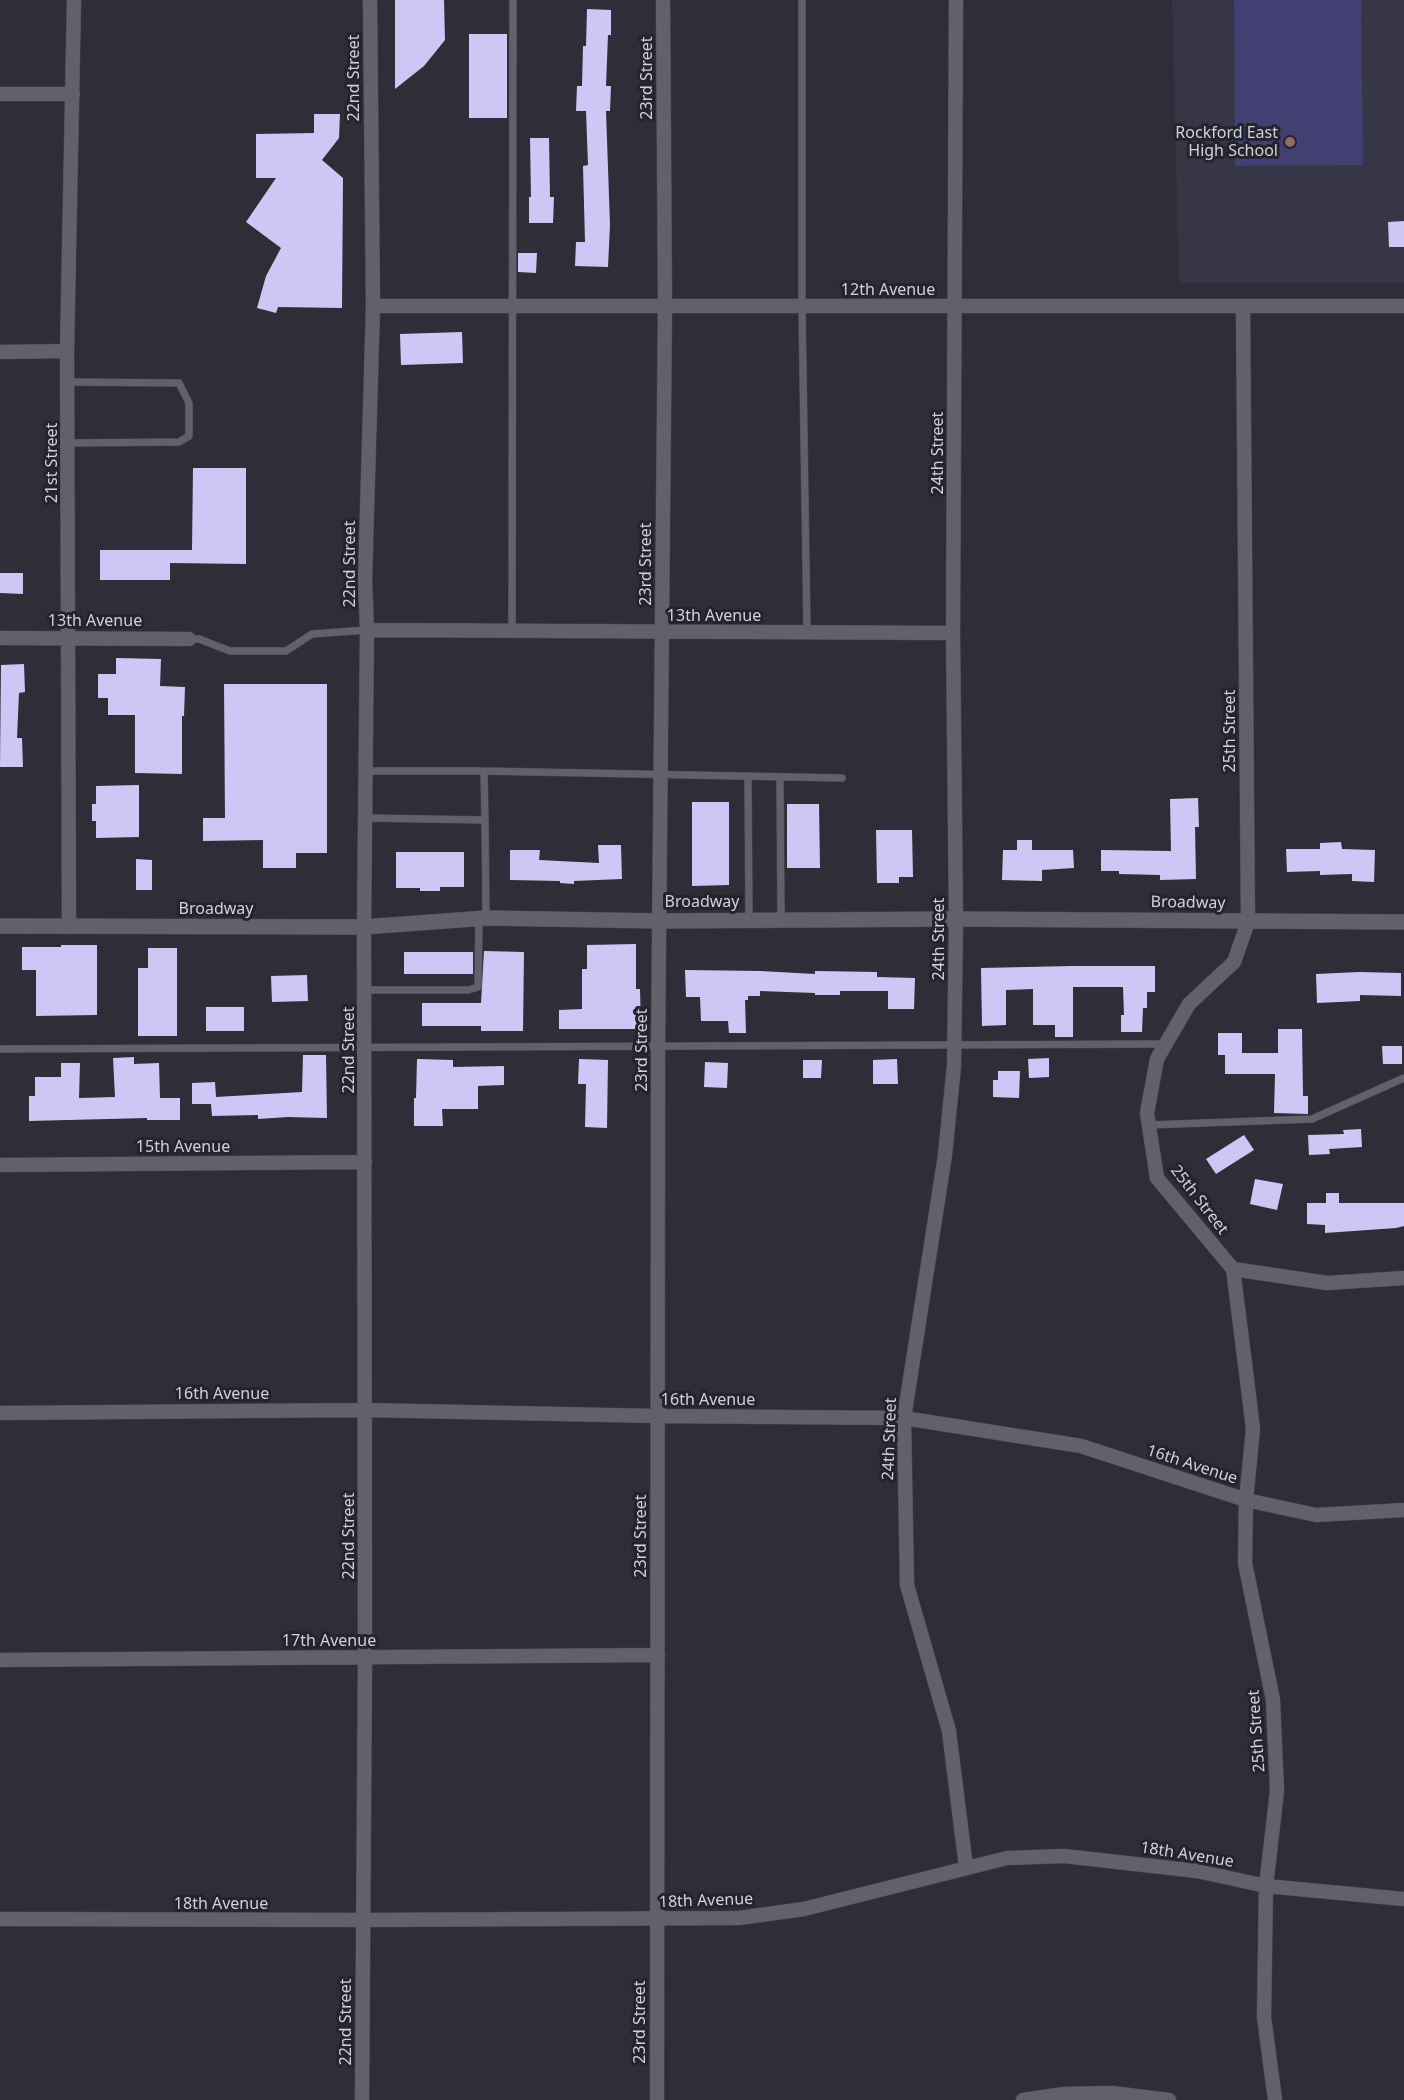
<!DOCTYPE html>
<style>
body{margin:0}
canvas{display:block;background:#2e2e38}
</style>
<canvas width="1404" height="2100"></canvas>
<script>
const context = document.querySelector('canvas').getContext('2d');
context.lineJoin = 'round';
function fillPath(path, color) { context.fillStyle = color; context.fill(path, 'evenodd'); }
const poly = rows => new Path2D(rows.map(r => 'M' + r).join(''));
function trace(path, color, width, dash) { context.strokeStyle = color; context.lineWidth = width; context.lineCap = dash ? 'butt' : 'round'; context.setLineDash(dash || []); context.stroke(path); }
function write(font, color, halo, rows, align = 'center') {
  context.font = font + ' "Noto Sans",sans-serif'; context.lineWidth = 6; context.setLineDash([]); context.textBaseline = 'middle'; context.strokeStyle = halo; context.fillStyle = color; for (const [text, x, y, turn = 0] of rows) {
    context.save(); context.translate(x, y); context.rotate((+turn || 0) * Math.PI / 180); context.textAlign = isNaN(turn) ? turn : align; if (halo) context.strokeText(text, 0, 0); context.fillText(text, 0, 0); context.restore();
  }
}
fillPath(poly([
 [1172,0,1404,0,1404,283,1179,283]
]), '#363646');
fillPath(poly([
 [1234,0,1361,0,1363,165,1235,166]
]), '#423f72');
fillPath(poly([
 [395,0,444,0,445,40,424,66,395,89],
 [587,9,611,10,611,35,608,35,606,86,611,86,610,111,606,111,610,225,608,267,575,266,576,242,585,242,583,166,588,165,586,111,576,111,577,86,582,86,583,46,586,46],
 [469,34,507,34,507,118,469,118],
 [314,114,340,114,339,138,322,160,343,178,342,308,278,307,276,313,257,308,266,276,281,248,246,222,276,178,256,178,256,134,314,133],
 [530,138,549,138,550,197,554,197,553,223,529,223,529,197,531,197],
 [1404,221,1404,247,1389,247,1388,222],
 [518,253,537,253,536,273,518,272],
 [462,332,463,363,401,365,400,334],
 [193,468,246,468,246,564,170,563,170,580,100,580,100,550,192,550],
 [0,573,23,573,23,594,0,593],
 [116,658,161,659,160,686,185,687,184,716,182,716,182,774,135,773,135,715,108,715,108,698,98,698,98,674,116,674],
 [24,664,25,692,19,693,17,738,22,738,23,767,0,767,1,665],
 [224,684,327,684,327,853,296,853,296,868,263,868,263,840,203,841,203,818,225,818],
 [139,785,139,837,96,838,96,821,92,821,92,804,96,804,96,786],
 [1198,798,1199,827,1195,827,1196,879,1160,880,1160,875,1119,874,1119,871,1101,871,1101,850,1171,851,1170,799],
 [692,802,729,802,729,885,692,886],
 [787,804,819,804,820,868,787,868],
 [876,830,912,830,913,877,899,877,899,883,877,883],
 [1017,840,1032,840,1032,850,1073,850,1074,868,1042,870,1042,881,1002,880,1003,850,1017,850],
 [1341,842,1342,849,1375,850,1374,882,1352,881,1352,874,1320,875,1320,871,1287,872,1286,849,1320,849,1320,843],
 [598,845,621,845,622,879,574,881,574,884,560,883,560,881,510,880,510,850,540,850,539,860,599,863],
 [396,852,464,852,464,887,440,887,440,891,420,891,420,888,396,888],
 [136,859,152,860,152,890,136,890],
 [636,944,636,989,640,989,641,1029,559,1029,559,1010,582,1009,582,969,587,969,587,945],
 [61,945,97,945,97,1015,36,1016,36,970,22,970,22,947,61,947],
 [148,948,177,948,177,1036,138,1036,138,968,148,968],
 [484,951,524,952,523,1031,481,1031,481,1026,422,1026,422,1003,481,1003],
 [404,952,473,952,473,974,404,974],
 [1072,966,1155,966,1155,992,1147,992,1147,1008,1143,1008,1142,1032,1121,1032,1121,1015,1124,1015,1123,987,1073,987,1073,1037,1055,1037,1055,1025,1033,1025,1033,989,1006,990,1006,1025,982,1026,981,968],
 [685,970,760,971,815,974,815,971,877,972,877,977,915,978,914,1009,888,1009,888,991,840,991,840,995,815,995,815,993,760,991,760,996,748,996,748,1000,745,1000,746,1033,729,1033,728,1021,701,1021,700,997,686,997],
 [1359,972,1401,973,1401,996,1360,995,1360,1001,1317,1003,1316,974],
 [307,975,308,1001,272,1002,271,976],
 [206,1007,244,1007,244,1031,206,1031],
 [1278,1029,1302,1029,1303,1096,1308,1096,1308,1114,1274,1113,1275,1074,1225,1074,1225,1055,1218,1055,1218,1033,1242,1033,1242,1053,1278,1053],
 [1382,1046,1402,1046,1402,1064,1383,1064],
 [303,1055,326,1055,327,1118,288,1117,258,1119,258,1115,212,1116,211,1104,192,1104,192,1083,215,1082,216,1097,302,1092],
 [134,1057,134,1064,159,1063,160,1098,180,1098,180,1120,147,1120,147,1118,29,1121,29,1096,35,1096,35,1077,61,1077,61,1063,80,1063,79,1098,115,1097,113,1058],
 [1049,1058,1049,1077,1029,1078,1028,1059],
 [417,1059,453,1060,453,1067,504,1066,504,1085,478,1086,478,1109,442,1109,443,1126,414,1126,414,1098,416,1098],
 [579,1059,608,1060,607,1128,585,1127,586,1084,578,1084],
 [897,1059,898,1084,873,1084,873,1060],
 [803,1060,822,1060,821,1078,803,1078],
 [705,1062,728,1063,727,1088,704,1087],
 [998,1071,1020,1071,1019,1098,993,1097,993,1080,998,1080],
 [1361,1129,1362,1147,1329,1149,1330,1154,1309,1155,1308,1135,1344,1134,1343,1130],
 [1244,1135,1254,1150,1216,1174,1206,1159],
 [1255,1179,1283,1184,1277,1210,1250,1204],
 [1326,1193,1339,1193,1339,1203,1404,1203,1404,1226,1396,1228,1325,1233,1325,1225,1307,1224,1307,1203,1326,1203]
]), '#cdc7f5');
const service = poly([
 [802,0,802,306,807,632],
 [68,382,179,383,189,403,189,436,179,442,68,443],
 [512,631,513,0],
 [189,639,199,639,230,651,286,651,312,634,367,630],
 [366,771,484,771,842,778],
 [484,771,485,820],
 [748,777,749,920],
 [780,777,781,919],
 [365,818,485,820,486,918],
 [365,990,468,990,478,987,479,918],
 [0,1049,1166,1044],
 [1149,1125,1312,1119,1404,1078]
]);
const minor = poly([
 [956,0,953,633,956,919,954,1066,945,1155,904,1418,907,1585,949,1731,966,1867],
 [0,94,73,94],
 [373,306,1404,306],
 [1243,306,1248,922,1234,962,1189,1004,1157,1059,1147,1113,1157,1178,1233,1269,1246,1372,1253,1429,1246,1500,1245,1563,1273,1700,1277,1791,1266,1886,1264,2017,1275,2100],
 [0,352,67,351],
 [367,630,953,633],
 [0,638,189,639],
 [69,927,67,351,74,0],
 [0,1165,365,1162],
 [1233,1269,1327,1283,1404,1278],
 [0,1413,365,1410,657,1416,904,1418,1081,1446,1246,1500,1316,1515,1404,1510],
 [0,1660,658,1655],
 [0,1919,363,1920,739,1918,804,1909,1007,1858,1064,1856,1197,1871,1266,1886,1404,1899],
 [362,2100,365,1658,364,927,367,630,365,580,373,306,370,0],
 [657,2100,658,1047,665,306,663,0],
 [1023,2100,1064,2094,1112,2093,1169,2100]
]);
const secondary = poly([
 [0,926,364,927,486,918,660,921,956,919,1404,922]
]);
trace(service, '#4a4a53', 8);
trace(minor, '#4a4a53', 15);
trace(secondary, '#4a4a53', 16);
trace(service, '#60616b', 7);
trace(minor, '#60616b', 14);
trace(secondary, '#60616b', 15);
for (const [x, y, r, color] of [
 [1290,142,6,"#8d6e63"]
]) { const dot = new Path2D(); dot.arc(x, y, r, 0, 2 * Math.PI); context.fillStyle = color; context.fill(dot); trace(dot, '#24242d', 2); }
write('16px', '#d1d1d7', '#24242d', [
 ["22nd Street",354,78,-90],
 ["23rd Street",647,78,-90],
 ["12th Avenue",888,290],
 ["24th Street",938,453,-90],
 ["21st Street",52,463,-90],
 ["22nd Street",350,564,-90],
 ["23rd Street",646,564,-90],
 ["13th Avenue",714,616],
 ["13th Avenue",95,621],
 ["25th Street",1230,731,-90],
 ["Broadway",702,902],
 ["Broadway",1188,903,1],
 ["Broadway",216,909],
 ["24th Street",939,939,-90],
 ["22nd Street",349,1050,-90],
 ["23rd Street",642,1050,-90],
 ["15th Avenue",183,1147],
 ["25th Street",1199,1200,52],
 ["16th Avenue",222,1394],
 ["16th Avenue",708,1400],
 ["24th Street",890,1439,-88],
 ["16th Avenue",1192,1465,18],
 ["22nd Street",349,1536,-90],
 ["23rd Street",641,1536,-90],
 ["17th Avenue",329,1641],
 ["25th Street",1257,1731,-94],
 ["18th Avenue",1187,1855,9],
 ["18th Avenue",706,1901,-2],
 ["18th Avenue",221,1904],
 ["22nd Street",346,2022,-90],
 ["23rd Street",640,2022,-90]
]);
write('16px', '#d1d1d7', '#24242d', [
 ["Rockford East",1278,133],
 ["High School",1278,151]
], 'right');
</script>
